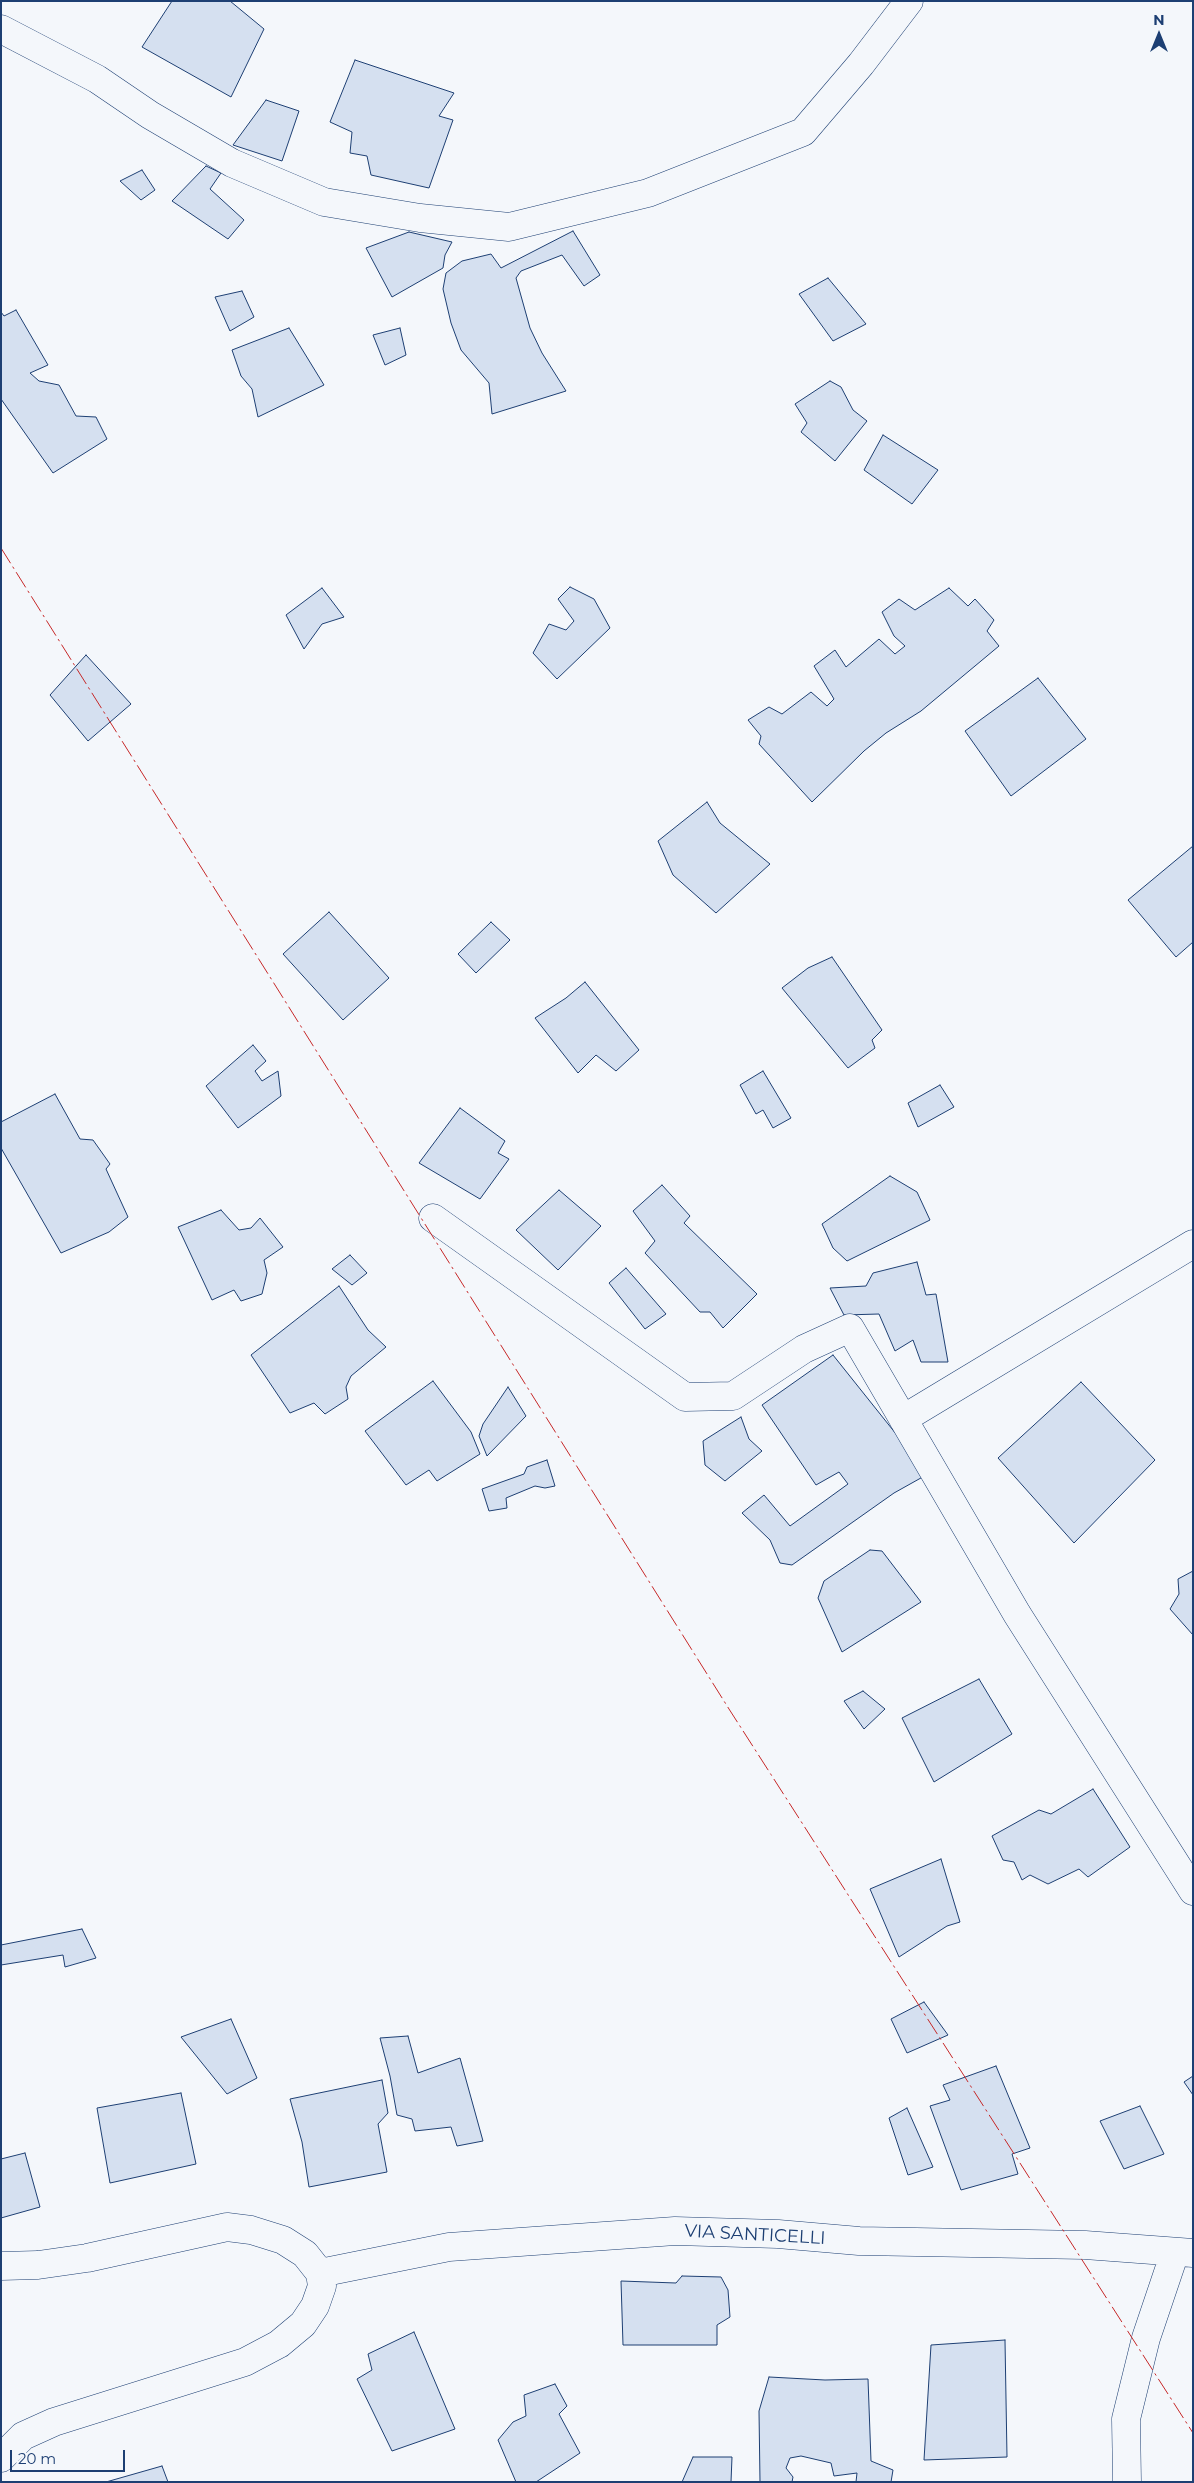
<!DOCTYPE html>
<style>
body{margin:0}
#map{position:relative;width:1194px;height:2483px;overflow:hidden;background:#f4f7fb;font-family:Montserrat,sans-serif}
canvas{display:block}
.frame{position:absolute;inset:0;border:2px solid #1d3f73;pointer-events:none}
.north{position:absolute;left:1134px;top:10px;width:50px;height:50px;-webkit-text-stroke:4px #f4f7fb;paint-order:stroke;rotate:0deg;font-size:14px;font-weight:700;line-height:20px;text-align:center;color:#1d3f73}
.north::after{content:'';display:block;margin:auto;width:18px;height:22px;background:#1d3f73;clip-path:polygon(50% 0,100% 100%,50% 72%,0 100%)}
.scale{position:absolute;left:10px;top:2450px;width:115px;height:22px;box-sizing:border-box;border:2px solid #1d3f73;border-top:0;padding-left:6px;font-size:15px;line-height:18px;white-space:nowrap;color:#1d3f73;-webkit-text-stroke:4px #f4f7fb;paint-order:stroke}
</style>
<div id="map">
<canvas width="1194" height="2483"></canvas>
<div class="frame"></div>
<div class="north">N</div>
<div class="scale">20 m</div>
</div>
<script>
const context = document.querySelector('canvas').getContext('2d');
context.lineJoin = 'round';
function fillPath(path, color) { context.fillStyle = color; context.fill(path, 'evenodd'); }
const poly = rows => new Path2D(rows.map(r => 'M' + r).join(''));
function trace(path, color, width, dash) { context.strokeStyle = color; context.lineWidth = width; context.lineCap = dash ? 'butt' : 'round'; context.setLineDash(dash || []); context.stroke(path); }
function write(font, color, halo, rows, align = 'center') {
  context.font = font + ' Montserrat,sans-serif'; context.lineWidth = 4; context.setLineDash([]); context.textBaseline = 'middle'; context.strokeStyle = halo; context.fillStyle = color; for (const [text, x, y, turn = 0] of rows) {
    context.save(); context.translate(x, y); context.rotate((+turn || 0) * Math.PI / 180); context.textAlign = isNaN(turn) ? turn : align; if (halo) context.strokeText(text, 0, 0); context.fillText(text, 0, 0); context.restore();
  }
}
const building = poly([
 [172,1,230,1,264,29,231,97,142,47,172,1],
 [355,60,454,93,439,116,453,120,429,188,371,175,367,156,350,153,352,132,330,122,355,60],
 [266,100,299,111,282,161,233,145,266,100],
 [206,166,221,173,210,189,244,220,228,239,172,201,206,166],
 [142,170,155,190,141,200,120,181,142,170],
 [573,231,600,275,584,286,562,255,521,271,516,278,530,328,542,353,566,391,492,414,489,383,461,350,451,323,443,289,446,273,462,261,491,254,501,268,573,231],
 [409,232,452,242,445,255,443,268,392,297,366,248,409,232],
 [828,278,866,324,833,341,799,294,828,278],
 [242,291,254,317,230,331,215,297,242,291],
 [16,310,48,365,30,373,39,381,59,385,76,416,96,417,107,439,53,473,1,399,1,312,4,316,16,310],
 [289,328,324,385,258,417,252,389,241,376,232,350,289,328],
 [400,328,406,355,385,365,373,335,400,328],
 [830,381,841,387,853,410,867,421,835,461,801,432,807,423,795,404,830,381],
 [883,435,938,470,912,504,864,470,883,435],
 [570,587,594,599,610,628,557,679,533,653,549,624,566,630,574,621,558,599,570,587],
 [322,588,344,617,322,624,304,649,286,615,322,588],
 [949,588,968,606,975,599,994,620,987,631,999,646,921,711,886,733,864,751,812,802,759,744,761,736,748,720,769,707,782,714,811,692,827,706,834,699,814,666,835,650,846,667,879,639,895,654,905,646,894,636,882,612,899,599,915,610,949,588],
 [86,655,131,704,88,741,50,695,86,655],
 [1038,678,1086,739,1011,796,965,731,1038,678],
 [707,802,720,823,770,864,716,913,673,875,658,841,707,802],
 [1193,846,1193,942,1176,957,1128,900,1193,846],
 [329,912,389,978,343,1020,283,954,329,912],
 [491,922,510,940,476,973,458,954,491,922],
 [832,957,882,1030,872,1040,875,1048,848,1068,782,988,808,968,832,957],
 [585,982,639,1050,616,1071,596,1055,578,1073,535,1018,566,998,585,982],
 [253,1045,266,1061,255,1071,262,1081,278,1071,281,1096,238,1128,206,1086,253,1045],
 [763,1071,791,1118,773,1128,763,1110,756,1114,740,1085,763,1071],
 [940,1085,954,1107,918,1127,908,1103,940,1085],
 [55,1094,80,1139,93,1140,110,1164,106,1169,128,1217,109,1232,61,1253,1,1148,1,1122,55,1094],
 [460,1108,505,1141,498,1153,509,1159,480,1199,419,1163,460,1108],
 [890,1176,917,1192,930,1220,847,1261,833,1248,822,1224,890,1176],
 [662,1185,690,1216,684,1223,757,1294,723,1328,710,1312,700,1312,645,1253,655,1241,633,1211,662,1185],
 [559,1190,601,1226,558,1270,516,1230,559,1190],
 [221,1210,239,1230,251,1228,260,1218,283,1247,264,1260,267,1273,262,1294,241,1301,234,1290,212,1300,178,1227,221,1210],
 [350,1255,367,1273,352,1285,332,1269,350,1255],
 [917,1262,926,1295,936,1294,948,1362,921,1362,913,1340,895,1351,879,1314,844,1315,830,1288,866,1286,873,1273,917,1262],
 [626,1268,666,1314,645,1329,609,1283,626,1268],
 [339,1286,368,1330,386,1347,351,1376,346,1387,348,1399,325,1414,314,1403,290,1413,251,1355,339,1286],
 [833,1355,928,1474,894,1493,792,1565,780,1563,770,1540,742,1513,764,1495,790,1526,848,1484,839,1472,816,1485,762,1405,833,1355],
 [433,1381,471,1432,480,1454,437,1481,429,1470,406,1485,365,1431,433,1381],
 [1081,1382,1155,1460,1074,1543,998,1458,1081,1382],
 [508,1387,526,1416,487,1456,479,1436,483,1424,508,1387],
 [741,1417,749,1439,762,1451,725,1481,705,1465,703,1441,741,1417],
 [547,1460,555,1486,545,1488,535,1486,506,1498,507,1508,489,1511,482,1489,524,1474,527,1467,547,1460],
 [870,1550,882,1551,921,1602,842,1652,818,1598,824,1581,870,1550],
 [1193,1571,1193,1635,1170,1609,1179,1594,1178,1579,1193,1571],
 [979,1679,1012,1734,934,1782,902,1718,979,1679],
 [863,1691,885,1709,864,1729,844,1701,863,1691],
 [1093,1789,1130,1847,1088,1877,1079,1869,1048,1884,1030,1875,1022,1880,1014,1862,1003,1860,992,1836,1039,1810,1051,1814,1093,1789],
 [941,1859,960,1922,947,1926,899,1957,870,1889,941,1859],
 [82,1929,96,1958,65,1967,63,1955,1,1965,1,1945,82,1929],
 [924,2002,948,2035,907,2053,891,2019,924,2002],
 [231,2019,257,2078,227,2094,181,2037,231,2019],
 [408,2036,418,2073,460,2058,483,2141,457,2146,451,2127,415,2131,412,2119,397,2115,390,2076,380,2038,408,2036],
 [996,2066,1030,2148,1012,2154,1018,2174,961,2190,930,2106,950,2100,943,2085,996,2066],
 [1193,2076,1193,2095,1184,2082,1193,2076],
 [382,2080,388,2113,378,2124,387,2172,309,2187,302,2142,290,2099,382,2080],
 [181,2093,196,2164,110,2183,97,2108,181,2093],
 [1140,2106,1164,2154,1124,2169,1100,2121,1140,2106],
 [907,2108,933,2167,908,2175,889,2118,907,2108],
 [25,2153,40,2207,1,2218,1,2159,25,2153],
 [682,2276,721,2277,728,2290,730,2317,717,2325,717,2345,623,2345,621,2281,676,2283,682,2276],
 [414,2332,455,2429,392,2451,357,2379,372,2370,368,2354,414,2332],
 [1005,2340,1007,2457,924,2460,931,2345,1005,2340],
 [769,2377,825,2380,868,2379,871,2461,893,2470,891,2482,856,2482,857,2473,834,2476,831,2463,801,2456,790,2458,786,2468,793,2477,792,2482,760,2482,759,2411,769,2377],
 [555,2384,567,2406,559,2414,580,2453,536,2482,516,2482,498,2440,513,2422,526,2416,524,2395,555,2384],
 [693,2457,732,2457,731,2482,682,2482,693,2457],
 [162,2466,168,2482,106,2482,162,2466]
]);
fillPath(building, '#d5e0f0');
trace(building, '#1d3f73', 1);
const minor = poly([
 [1,29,97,79,150,115,232,163,324,202,420,218,509,227,648,193,803,132,861,64,909,1],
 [433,1218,685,1397,733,1396,804,1349,850,1328,1017,1614,1193,1891],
 [903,1419,1193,1244],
 [1,2266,38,2265,87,2258,227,2227,251,2230,283,2240,305,2254,320,2273,322,2286,315,2306,303,2324,279,2344,245,2362,54,2422,23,2436,1,2458],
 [320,2273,449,2247,675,2231,778,2234,859,2241,1085,2245,1193,2253],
 [1127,2482,1126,2419,1146,2338,1175,2252]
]);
trace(minor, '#1d3f73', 29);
trace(minor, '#f4f7fb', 28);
trace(poly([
 [1,548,729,1709,1193,2433]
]), '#c62828', 1, [18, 4, 2.5, 4]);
write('18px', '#1d3f73', '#f4f7fb', [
 ["VIA SANTICELLI",755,2235,3]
]);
</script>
